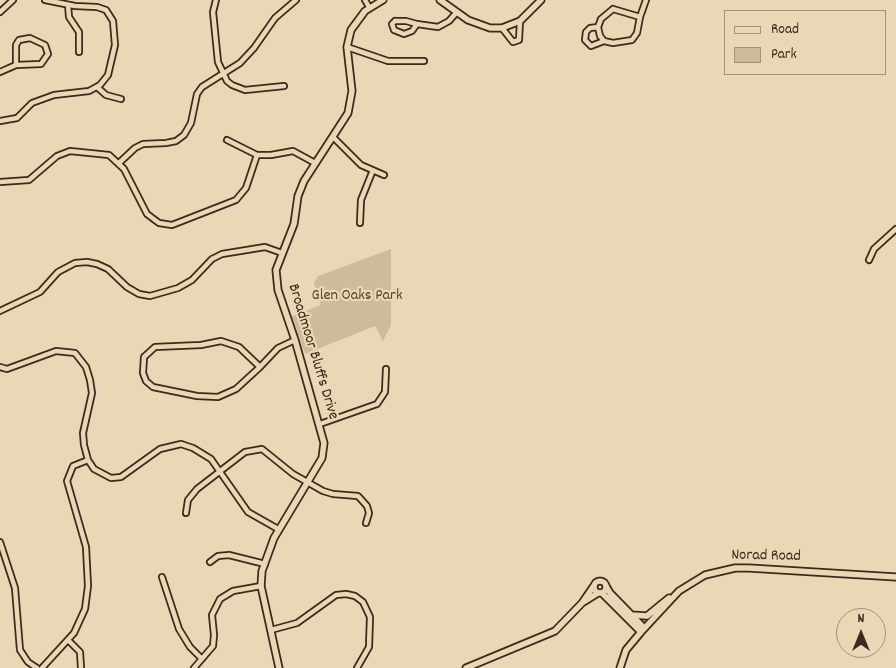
<!DOCTYPE html>
<style>
body{margin:0}
#map{position:relative;width:896px;height:668px;overflow:hidden;background:#ead7b5;font-family:Dekko,sans-serif}
canvas{display:block}
.legend{position:absolute;left:724px;top:10px;width:162px;height:65px;box-sizing:border-box;background:#ead7b5;border:1px solid #a49279;margin:0;padding:6px 9px;list-style:none;font-size:15px;color:#3b2a1e}
.legend li{display:flex;align-items:center;gap:10px;height:25px}
.legend b{width:25px;border:1px solid #a49279}
.north{position:absolute;left:836px;top:608px;width:50px;height:50px;box-sizing:border-box;background:#ead7b5;border:1px solid #a49279;border-radius:50%;rotate:0deg;font-size:14px;font-weight:700;line-height:20px;text-align:center;color:#3b2a1e}
.north::after{content:'';display:block;margin:auto;width:18px;height:22px;background:#3b2a1e;clip-path:polygon(50% 0,100% 100%,50% 72%,0 100%)}
</style>
<div id="map">
<canvas width="896" height="668"></canvas>
<ul class="legend">
<li><b style="height:6px;background:#ead7b5"></b>Road</li>
<li><b style="height:14px;background:#cebb9c"></b>Park</li>
</ul>
<div class="north">N</div>
</div>
<script>
const context = document.querySelector('canvas').getContext('2d');
context.lineJoin = 'round';
function fillPath(path, color) { context.fillStyle = color; context.fill(path, 'evenodd'); }
const poly = rows => new Path2D(rows.map(r => 'M' + r).join(''));
function trace(path, color, width, dash) { context.strokeStyle = color; context.lineWidth = width; context.lineCap = dash ? 'butt' : 'round'; context.setLineDash(dash || []); context.stroke(path); }
function write(font, color, halo, rows, align = 'center') {
  context.font = font + ' Dekko,sans-serif'; context.lineWidth = 4.5; context.setLineDash([]); context.textBaseline = 'middle'; context.strokeStyle = halo; context.fillStyle = color; for (const [text, x, y, turn = 0] of rows) {
    context.save(); context.translate(x, y); context.rotate((+turn || 0) * Math.PI / 180); context.textAlign = isNaN(turn) ? turn : align; if (halo) context.strokeText(text, 0, 0); context.fillText(text, 0, 0); context.restore();
  }
}
fillPath(poly([
 [391,249,391,325,383,341,375,326,305,354,292,316,321,305,314,283,318,276]
]), '#cebb9c');
const minor = poly([
 [216,0,213,12,218,62,227,81,232,85,245,90,284,86],
 [365,0,369,7],
 [68,5,69,17,79,32,79,52],
 [613,9,640,17,637,33,632,40,613,43,604,41,600,36,598,27,601,19,613,9],
 [0,12,13,0],
 [640,17,646,0],
 [395,21,406,21,417,24,412,31,404,34,394,30,392,24,395,21],
 [417,24,438,27,449,21,457,12],
 [598,27,590,28,586,32,585,40,591,46,604,41],
 [502,28,513,42,519,40,520,21],
 [347,47,388,61,424,61],
 [0,72,16,65,41,64,48,54,45,45,30,38,19,40,16,45,16,65],
 [97,87,106,95,121,99],
 [0,121,17,118,32,103,54,95,89,91,100,85,108,75,115,45,113,21,106,10,97,7,75,6,45,0],
 [333,137,361,165,384,175],
 [227,140,257,155,271,155,293,151,315,163],
 [119,163,135,148,143,144,166,143,176,141,184,135,191,123,197,94,202,87,240,63,254,48,275,18,296,0],
 [0,182,29,180,57,156,70,151,109,155,124,169,147,214,159,223,172,225,236,200,246,188,257,155],
 [360,223,361,200,373,170],
 [869,260,874,249,896,229],
 [0,311,40,292,58,272,75,263,87,262,97,264,108,269,127,287,139,294,150,296,178,288,192,280,212,259,222,254,265,247,282,253],
 [0,367,7,369,56,351,75,353,86,367,90,380,92,393,83,433,84,445,88,460,94,469,111,478,121,477,160,449,181,444,193,448,211,459,248,512,278,529],
 [260,367,239,347,221,341,201,345,155,347,144,357,143,373,146,381,153,387,197,396,218,397,236,389,260,367,278,348,295,340],
 [320,424,377,404,385,392,386,369],
 [186,513,188,500,197,489,245,452,262,449,293,474,323,491,333,494,358,496,367,506,369,513,366,523],
 [0,542,15,588,20,650,28,662,37,668],
 [210,562,218,556,229,555,265,564],
 [162,577,179,629,190,647,202,659],
 [271,630,297,623,336,595,346,594,355,596,363,602,370,617,369,647,357,668],
 [68,640,80,652,81,668],
 [42,668,74,633,85,609,88,586,86,547,67,481,73,466,88,460],
 [194,668,213,646,214,635,212,615,220,599,233,591,261,586]
]);
const tertiary = poly([
 [440,0,468,20,490,28,502,28,520,21,541,0],
 '594 587a6 6 0 1 1 12 0a6 6 0 1 1-12 0Z',
 [606,586,610,593,644,628],
 [602,593,641,632],
 [582,603,598,593],
 [632,615,647,616,669,598],
 [279,668,261,586,262,571,274,538,322,458,324,443,295,340,278,290,276,270,294,224,298,196,304,181,348,113,352,91,347,47,351,30,365,11,383,0],
 [466,668,555,631,582,603,593,587],
 [620,668,626,650,641,632,679,591,705,575,735,568,749,568,896,577]
]);
trace(minor, '#3b2a1e', 8);
trace(tertiary, '#3b2a1e', 9);
trace(minor, '#ead7b5', 4.5);
trace(tertiary, '#ead7b5', 5.5);
write('16px', '#514031', '#ead7b5', [
 ["Glen Oaks Park",357,297]
]);
write('16px', '#3b2a1e', '#ead7b5', [
 ["Broadmoor Bluffs Drive",312,352,73],
 ["Norad Road",766,557,1]
]);
</script>
